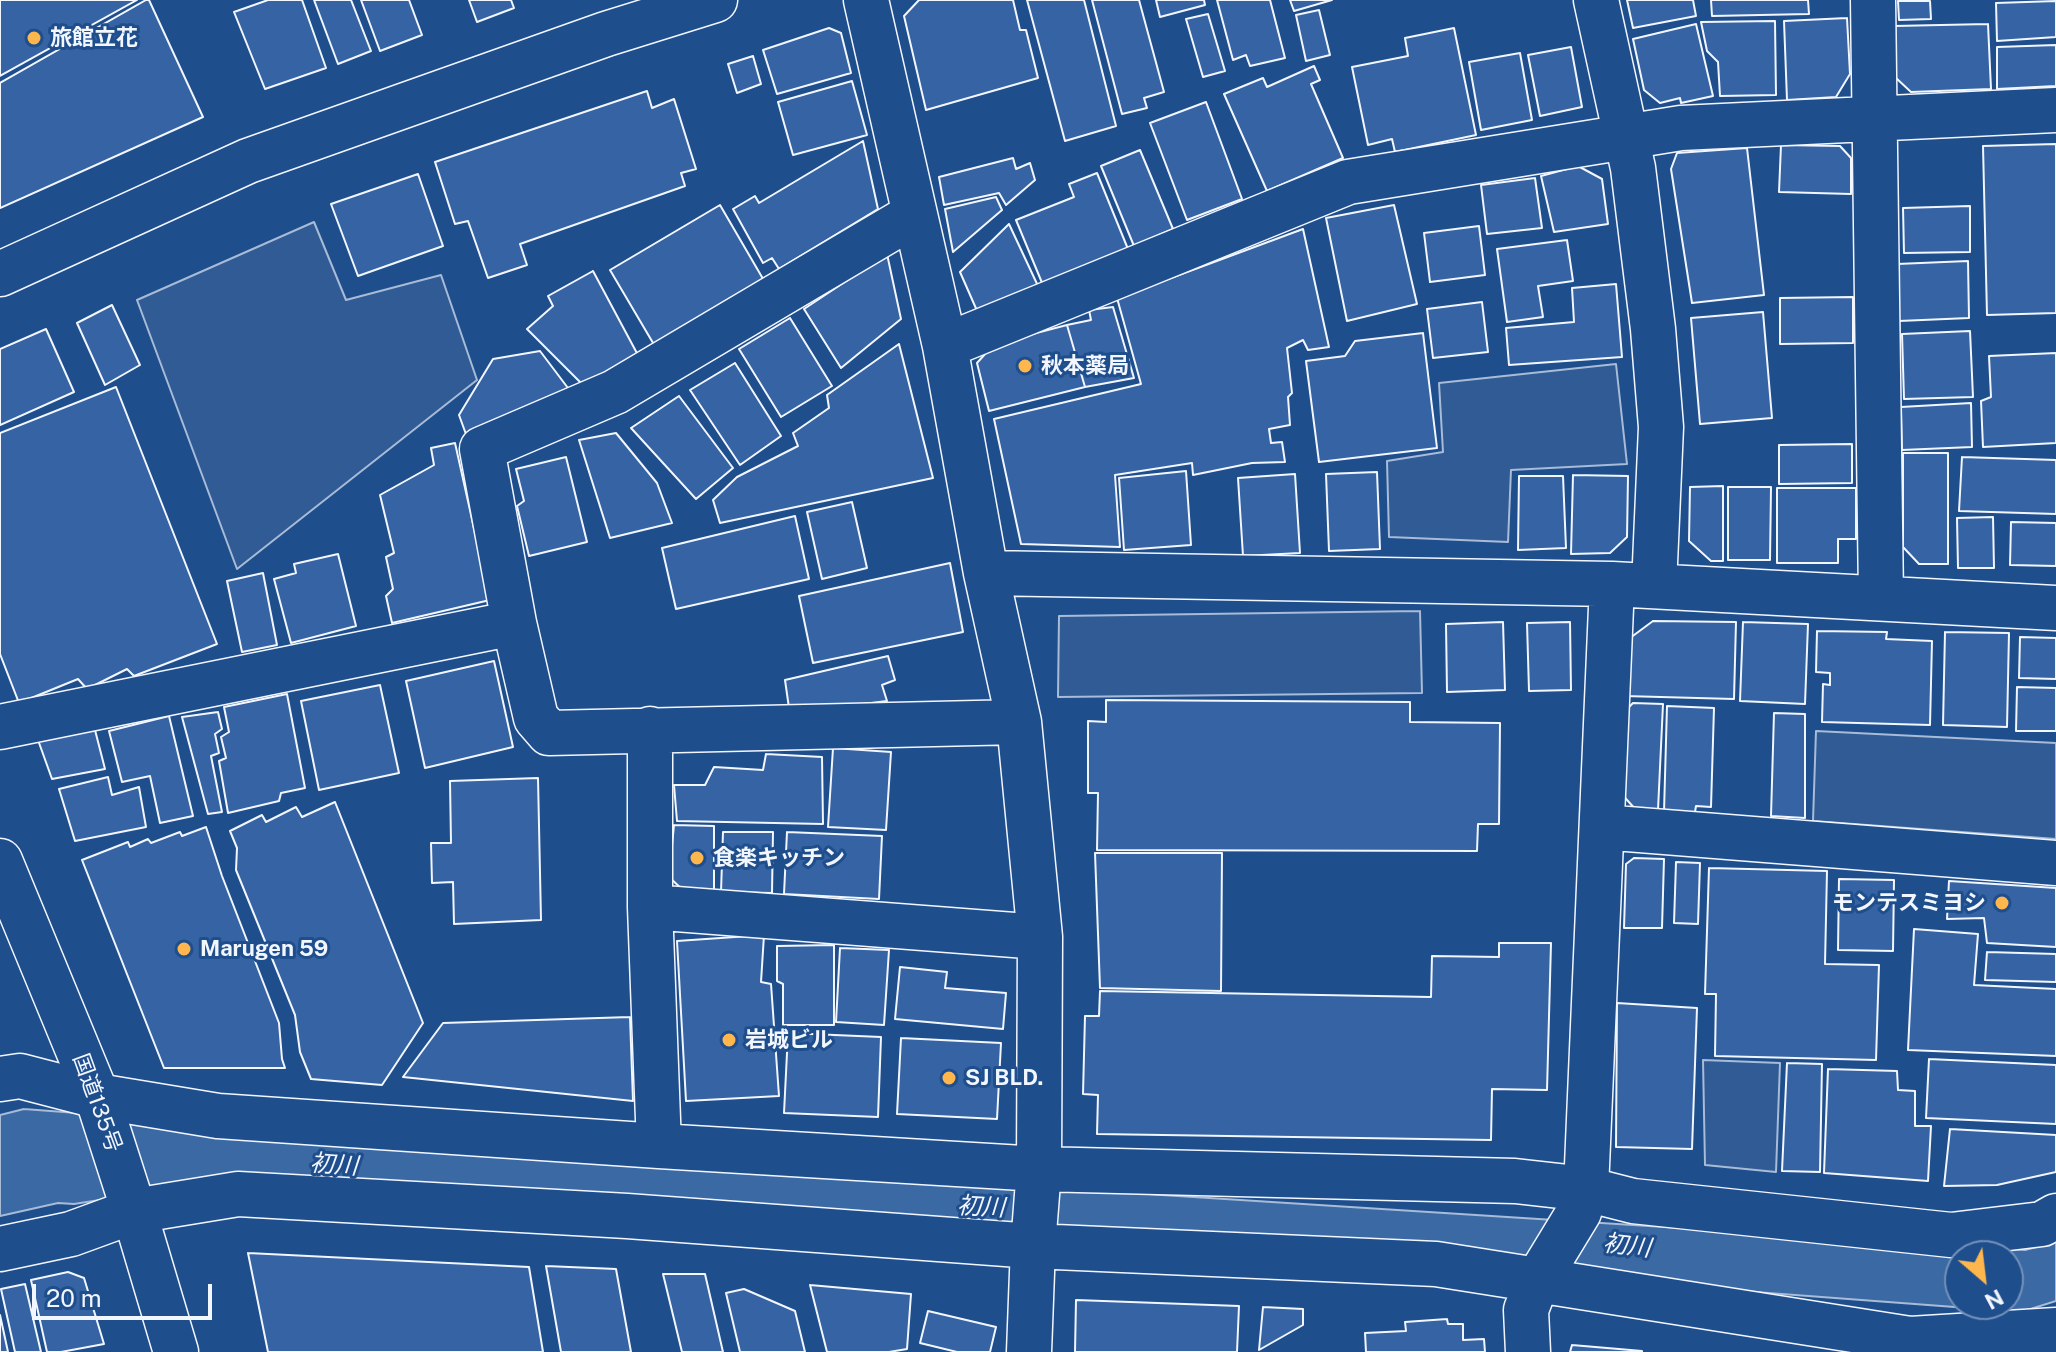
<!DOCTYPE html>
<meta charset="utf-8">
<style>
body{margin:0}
#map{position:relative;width:2056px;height:1352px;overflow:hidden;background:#1f4e8c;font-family:"Public Sans",sans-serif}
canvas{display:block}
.north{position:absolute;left:1944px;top:1240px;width:80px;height:80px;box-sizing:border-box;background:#1f4e8c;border:2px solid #7391ba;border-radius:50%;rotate:152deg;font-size:22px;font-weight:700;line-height:32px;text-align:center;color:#f2f6ff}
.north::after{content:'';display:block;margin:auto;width:28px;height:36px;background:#ffb74d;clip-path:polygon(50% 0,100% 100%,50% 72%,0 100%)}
.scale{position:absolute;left:32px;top:1284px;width:180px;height:36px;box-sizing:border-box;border:4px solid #f2f6ff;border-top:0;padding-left:10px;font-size:24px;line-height:28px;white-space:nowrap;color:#f2f6ff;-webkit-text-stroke:6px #1f4e8c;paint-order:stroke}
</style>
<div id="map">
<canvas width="2056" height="1352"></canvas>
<div class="north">N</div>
<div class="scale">20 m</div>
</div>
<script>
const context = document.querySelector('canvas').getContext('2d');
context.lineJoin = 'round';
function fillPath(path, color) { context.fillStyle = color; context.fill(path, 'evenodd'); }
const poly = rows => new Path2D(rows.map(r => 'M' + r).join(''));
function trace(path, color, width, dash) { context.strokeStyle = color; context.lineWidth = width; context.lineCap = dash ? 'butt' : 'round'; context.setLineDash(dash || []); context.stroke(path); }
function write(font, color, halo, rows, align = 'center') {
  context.font = font + ' "Public Sans","Noto Sans JP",sans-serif'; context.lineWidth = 6; context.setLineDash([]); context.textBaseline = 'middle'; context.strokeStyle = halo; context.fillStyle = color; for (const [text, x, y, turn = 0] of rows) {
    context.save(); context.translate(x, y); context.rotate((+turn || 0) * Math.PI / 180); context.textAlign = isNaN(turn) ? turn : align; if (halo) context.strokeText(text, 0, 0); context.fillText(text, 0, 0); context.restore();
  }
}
const parking = poly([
 [314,222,346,300,441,275,477,380,237,569,137,300,314,222],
 [1616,364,1627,464,1511,470,1508,542,1389,537,1387,461,1443,452,1439,383,1616,364],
 [1420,611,1422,693,1058,697,1059,616,1420,611],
 [1816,731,2056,743,2056,839,1813,821,1816,731],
 [1703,1060,1780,1063,1776,1172,1705,1165,1703,1060]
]);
fillPath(parking, '#305b95');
trace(parking, '#a8bbd7', 2);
const water = poly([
 [24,1109,1162,1195,2025,1250,2056,1242,2056,1301,2021,1312,240,1178,74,1204,58,1203,0,1216,0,1115,24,1109],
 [1960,1256,2008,1256,2008,1304,1960,1304,1960,1256]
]);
fillPath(water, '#3b69a3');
trace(water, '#a8bbd7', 2);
const building = poly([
 [0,0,137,0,0,76,0,0],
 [146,0,149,0,203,117,0,208,0,83,146,0],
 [268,0,302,0,326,68,265,89,234,12,268,0],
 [314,0,351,0,371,51,338,64,314,0],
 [361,0,409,0,422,35,380,51,361,0],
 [469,0,511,0,514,8,477,22,469,0],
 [919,0,1013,0,1020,30,1026,30,1038,78,926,110,904,16,919,0],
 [1027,0,1084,0,1116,126,1065,141,1027,0],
 [1092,0,1139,0,1164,92,1144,98,1147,108,1122,114,1092,0],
 [1156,0,1204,0,1205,5,1160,17,1156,0],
 [1217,0,1270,0,1285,58,1250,66,1246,55,1233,60,1217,0],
 [1290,0,1332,0,1294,11,1290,0],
 [1627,0,1693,0,1696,16,1633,28,1627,0],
 [1711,0,1808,0,1809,14,1712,16,1711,0],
 [1898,1,1930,1,1931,19,1899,20,1898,1],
 [2056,1,2056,37,1997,41,1996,3,2056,1],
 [1319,10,1330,55,1306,61,1296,15,1319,10],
 [1208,14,1225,71,1203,77,1186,19,1208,14],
 [1847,18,1850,74,1836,97,1787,100,1784,21,1847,18],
 [1775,21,1776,95,1720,96,1718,62,1707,51,1701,22,1775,21],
 [1696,24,1713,96,1681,103,1680,98,1660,103,1644,90,1633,39,1696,24],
 [1988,24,1991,89,1911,92,1896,78,1894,26,1988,24],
 [829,28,841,33,851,73,777,94,763,50,829,28],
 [1454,28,1476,135,1395,152,1392,139,1368,145,1352,67,1408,56,1405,38,1454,28],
 [2056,45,2056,86,1997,89,1997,47,2056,45],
 [1571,47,1582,107,1540,116,1528,55,1571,47],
 [1520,53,1532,120,1481,130,1469,62,1520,53],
 [753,56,761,84,737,93,728,64,753,56],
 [1314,66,1320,80,1311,84,1343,158,1267,191,1224,94,1263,78,1267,87,1314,66],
 [852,81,867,135,793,155,778,102,852,81],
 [647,91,652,108,674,99,696,169,681,173,685,186,520,244,527,265,488,278,468,221,455,224,435,162,647,91],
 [1206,102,1242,199,1187,220,1150,123,1206,102],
 [863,141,878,209,779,269,772,258,763,263,733,209,755,196,759,203,863,141],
 [2056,144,2056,313,1987,315,1983,146,2056,144],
 [1781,145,1840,146,1851,158,1851,194,1779,192,1781,145],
 [1747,148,1764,295,1692,303,1671,169,1677,153,1747,148],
 [1140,150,1173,229,1134,246,1101,166,1140,150],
 [1013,158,1016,169,1030,163,1035,180,1006,205,999,193,944,205,939,177,1013,158],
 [1578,166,1602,179,1608,224,1554,232,1541,176,1578,166],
 [1097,173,1130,254,1045,290,1016,220,1074,197,1069,184,1097,173],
 [418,174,443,246,358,276,331,204,418,174],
 [1535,178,1542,228,1487,234,1481,185,1535,178],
 [996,197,1002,210,953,252,945,209,996,197],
 [720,205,766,284,656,348,610,270,720,205],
 [1394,205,1417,304,1347,321,1326,218,1394,205],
 [1970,206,1970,252,1904,253,1903,208,1970,206],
 [1009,224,1038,286,978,313,960,272,1009,224],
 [1479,226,1485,275,1430,282,1424,233,1479,226],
 [1303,229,1329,347,1308,350,1303,340,1287,348,1292,393,1288,397,1290,425,1269,429,1271,443,1282,442,1285,462,1252,463,1193,475,1192,463,1115,475,1120,547,1021,544,994,419,1141,384,1117,298,1303,229],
 [1567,240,1573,281,1538,286,1543,317,1507,322,1497,249,1567,240],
 [887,254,901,319,841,368,804,309,887,254],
 [1968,261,1969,318,1899,321,1897,264,1968,261],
 [593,271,639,357,588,390,527,329,553,306,548,296,593,271],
 [1616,284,1622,357,1509,365,1506,328,1574,322,1572,288,1616,284],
 [1853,297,1853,343,1780,344,1780,298,1853,297],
 [1482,302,1488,352,1433,358,1427,309,1482,302],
 [112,305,140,365,105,385,77,323,112,305],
 [1113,307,1134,378,1085,387,1067,325,1091,320,1089,310,1113,307],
 [1763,312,1772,418,1700,424,1691,318,1763,312],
 [790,318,832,386,781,417,739,349,790,318],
 [1067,325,1085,387,989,411,977,363,994,344,1067,325],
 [46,329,74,392,0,425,0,349,46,329],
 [1970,331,1973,397,1904,399,1902,334,1970,331],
 [1423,333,1437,448,1319,462,1306,361,1345,356,1355,341,1423,333],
 [899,344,933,478,720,523,713,500,737,477,798,446,793,433,829,408,827,395,899,344],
 [540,351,574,396,467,437,459,415,493,359,540,351],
 [2056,353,2056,443,1983,447,1981,401,1991,397,1989,356,2056,353],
 [735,363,781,436,740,465,690,390,735,363],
 [116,387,217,644,134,676,127,669,87,689,78,679,19,703,0,654,0,433,116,387],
 [679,396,733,468,696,499,631,428,679,396],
 [1971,403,1972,447,1902,450,1901,407,1971,403],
 [616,433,657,483,672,523,610,538,579,440,616,433],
 [455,443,490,600,392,623,386,596,393,589,386,557,394,553,380,495,434,465,431,448,455,443],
 [1852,444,1852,483,1779,484,1779,445,1852,444],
 [1903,453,1948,453,1948,564,1919,564,1903,547,1903,453],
 [566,457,587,542,529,556,517,506,524,501,516,469,566,457],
 [1962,457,2056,460,2056,514,1959,511,1962,457],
 [1186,471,1191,545,1124,550,1119,478,1186,471],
 [1377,472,1380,549,1329,551,1326,474,1377,472],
 [1295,474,1300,553,1243,556,1238,478,1295,474],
 [1573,475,1628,476,1627,537,1610,553,1571,554,1573,475],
 [1519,476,1563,476,1566,548,1518,550,1519,476],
 [1723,486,1723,561,1711,561,1689,541,1690,487,1723,486],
 [1728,487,1771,487,1770,560,1728,560,1728,487],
 [1777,488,1856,488,1856,539,1838,539,1838,563,1777,563,1777,488],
 [852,502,867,568,822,579,807,512,852,502],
 [795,516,809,579,676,609,662,548,795,516],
 [1993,517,1994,568,1958,568,1957,518,1993,517],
 [2011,522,2056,523,2056,566,2010,565,2011,522],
 [338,554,356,626,291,643,274,579,296,573,294,564,338,554],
 [950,563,963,632,813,663,799,596,950,563],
 [263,573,277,645,242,652,227,581,263,573],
 [1653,621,1736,622,1734,699,1624,696,1626,641,1653,621],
 [1503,622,1505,690,1447,692,1446,624,1503,622],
 [1570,622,1571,690,1529,691,1527,623,1570,622],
 [1743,622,1808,624,1805,704,1740,701,1743,622],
 [1817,631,1887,632,1886,639,1932,641,1930,725,1822,722,1823,684,1830,685,1830,673,1816,672,1817,631],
 [1945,632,2009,633,2007,727,1943,725,1945,632],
 [2020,637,2056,638,2056,679,2019,678,2020,637],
 [888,656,895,680,882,685,887,701,840,707,789,708,785,680,888,656],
 [494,661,513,747,425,768,406,681,494,661],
 [380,685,399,773,319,790,301,701,380,685],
 [2017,687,2056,688,2056,731,2016,731,2017,687],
 [287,694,305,788,281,793,279,801,228,813,219,761,226,758,221,737,229,732,224,707,287,694],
 [1106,700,1410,702,1410,722,1500,723,1499,824,1478,824,1477,851,1097,850,1098,793,1088,793,1088,721,1106,722,1106,700],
 [1633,703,1663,704,1658,810,1636,810,1619,791,1625,711,1633,703],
 [1667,706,1714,708,1711,807,1696,806,1695,812,1664,812,1667,706],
 [218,712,222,729,215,734,219,753,211,756,222,812,208,814,182,717,218,712],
 [1774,713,1805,714,1805,818,1771,816,1774,713],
 [169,716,193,816,160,823,150,776,122,782,109,731,169,716],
 [95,730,105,769,52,779,38,740,95,730],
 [833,748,891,752,886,830,828,827,833,748],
 [766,754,822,757,823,824,677,821,674,785,705,785,714,767,763,770,766,754],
 [108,777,112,795,139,787,146,827,75,841,59,789,108,777],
 [538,778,541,920,454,924,453,882,432,883,431,843,451,843,450,781,538,778],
 [335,802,423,1023,382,1085,311,1079,300,1052,295,1015,236,870,237,848,230,831,262,815,266,822,296,807,302,817,335,802],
 [674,825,714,826,714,892,685,892,669,877,674,825],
 [206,827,222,876,279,1023,282,1059,285,1068,164,1068,82,860,128,842,130,847,148,839,151,843,180,832,182,836,206,827],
 [723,832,773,832,772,893,721,892,723,832],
 [787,832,882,836,879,899,784,894,787,832],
 [1095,853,1222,853,1221,991,1100,988,1095,853],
 [1634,858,1664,859,1662,928,1624,928,1626,864,1634,858],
 [1676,862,1700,863,1698,924,1674,923,1676,862],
 [1709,868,1827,871,1825,964,1879,965,1876,1060,1715,1056,1716,994,1705,994,1709,868],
 [1839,879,1894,880,1893,951,1838,950,1839,879],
 [1949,881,2056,888,2056,947,1987,943,1984,918,1947,919,1949,881],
 [1914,929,1978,934,1974,985,2056,989,2056,1056,1908,1050,1914,929],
 [764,935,761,982,771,984,779,1096,686,1101,677,941,764,935],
 [1499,943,1551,943,1547,1090,1492,1089,1491,1140,1097,1134,1098,1095,1083,1094,1085,1016,1099,1016,1100,991,1431,997,1432,956,1499,957,1499,943],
 [834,945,834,1025,783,1025,783,984,777,981,777,946,834,945],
 [840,948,889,950,884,1025,836,1022,840,948],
 [1987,952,2056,954,2056,982,1985,980,1987,952],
 [900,967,947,972,945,988,1006,993,1003,1029,895,1019,900,967],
 [1617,1003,1697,1008,1692,1149,1616,1147,1617,1003],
 [630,1017,633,1101,403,1077,443,1023,630,1017],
 [788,1033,881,1037,878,1117,784,1113,788,1033],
 [901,1038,1001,1043,997,1119,897,1114,901,1038],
 [1929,1059,2056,1065,2056,1124,1926,1118,1929,1059],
 [1787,1063,1822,1064,1820,1172,1782,1171,1787,1063],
 [1828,1069,1897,1071,1898,1090,1915,1091,1915,1126,1931,1126,1928,1181,1824,1173,1828,1069],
 [1950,1129,2056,1135,2056,1172,1997,1185,1944,1186,1950,1129],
 [248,1253,529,1267,543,1352,268,1352,248,1253],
 [546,1266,616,1269,631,1352,561,1352,546,1266],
 [68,1272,84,1278,104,1344,61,1352,47,1352,31,1280,68,1272],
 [663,1274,705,1274,723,1352,682,1352,663,1274],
 [25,1284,41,1352,15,1352,1,1289,25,1284],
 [810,1285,911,1294,907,1349,889,1352,827,1352,810,1285],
 [744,1289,795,1311,805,1352,740,1352,726,1293,744,1289],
 [1076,1300,1239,1306,1237,1352,1075,1352,1076,1300],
 [1263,1307,1303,1309,1303,1325,1259,1350,1263,1307],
 [928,1311,996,1327,990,1352,957,1352,920,1343,928,1311],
 [0,1315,8,1352,0,1352,0,1315],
 [1447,1319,1448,1324,1463,1324,1463,1340,1484,1339,1485,1352,1366,1352,1365,1333,1406,1331,1405,1322,1447,1319],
 [1572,1345,1642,1351,1642,1352,1570,1352,1572,1345]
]);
fillPath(building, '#3563a3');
trace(building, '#f2f6ff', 2);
const minor = poly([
 [866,0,945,346,986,573,1019,722,1040,937,1039,1169,1033,1246,1029,1352],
 [1596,0,1633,168,1653,329,1661,427,1654,586],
 [1873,0,1881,598],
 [0,274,248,161,606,34,715,0],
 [945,346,1348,182,1681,128,2056,110],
 [986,573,1612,584,2056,608],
 [514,623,482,449,615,392,914,215],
 [0,727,514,623,536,718,549,733,1019,722],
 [650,729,650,907,659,1146],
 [1602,827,2056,863],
 [650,907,1040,937],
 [0,1079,20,1076,97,1096,218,1116,659,1146,1039,1169,1515,1181,1586,1189,1633,1201,1951,1235,2042,1224,2056,1216],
 [0,1249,71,1234,134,1211,238,1194,627,1216,1033,1246,1436,1264,1910,1339,2056,1330],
 [1528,1352,1526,1310,1537,1281,1579,1212,1586,1189,1612,584]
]);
const highway = poly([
 [0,861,97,1096,134,1211,176,1352]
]);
trace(minor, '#f2f6ff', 47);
trace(highway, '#f2f6ff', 47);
trace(minor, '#1f4e8c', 44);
trace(highway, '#1f4e8c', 44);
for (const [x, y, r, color] of [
 [34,38,8,"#ffb74d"],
 [1025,366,8,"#ffb74d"],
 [697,858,8,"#ffb74d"],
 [2002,903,8,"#ffb74d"],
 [184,949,8,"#ffb74d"],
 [729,1040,8,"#ffb74d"],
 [949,1078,8,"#ffb74d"]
]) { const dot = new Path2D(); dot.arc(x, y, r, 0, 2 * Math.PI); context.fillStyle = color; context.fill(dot); trace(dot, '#1f4e8c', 3); }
write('bold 22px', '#f2f6ff', '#1f4e8c', [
 ["旅館立花",50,38],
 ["秋本薬局",1041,366],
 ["食楽キッチン",713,858],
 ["モンテスミヨシ",1986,903,"right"],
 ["Marugen 59",200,949],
 ["岩城ビル",745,1040],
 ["SJ BLD.",965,1078]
], 'left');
write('22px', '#f2f6ff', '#1f4e8c', [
 ["国道135号",97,1103,70]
]);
write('italic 24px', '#f2f6ff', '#1f4e8c', [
 ["初川",334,1165,4],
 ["初川",981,1207,3],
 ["初川",1627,1246,7]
]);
</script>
